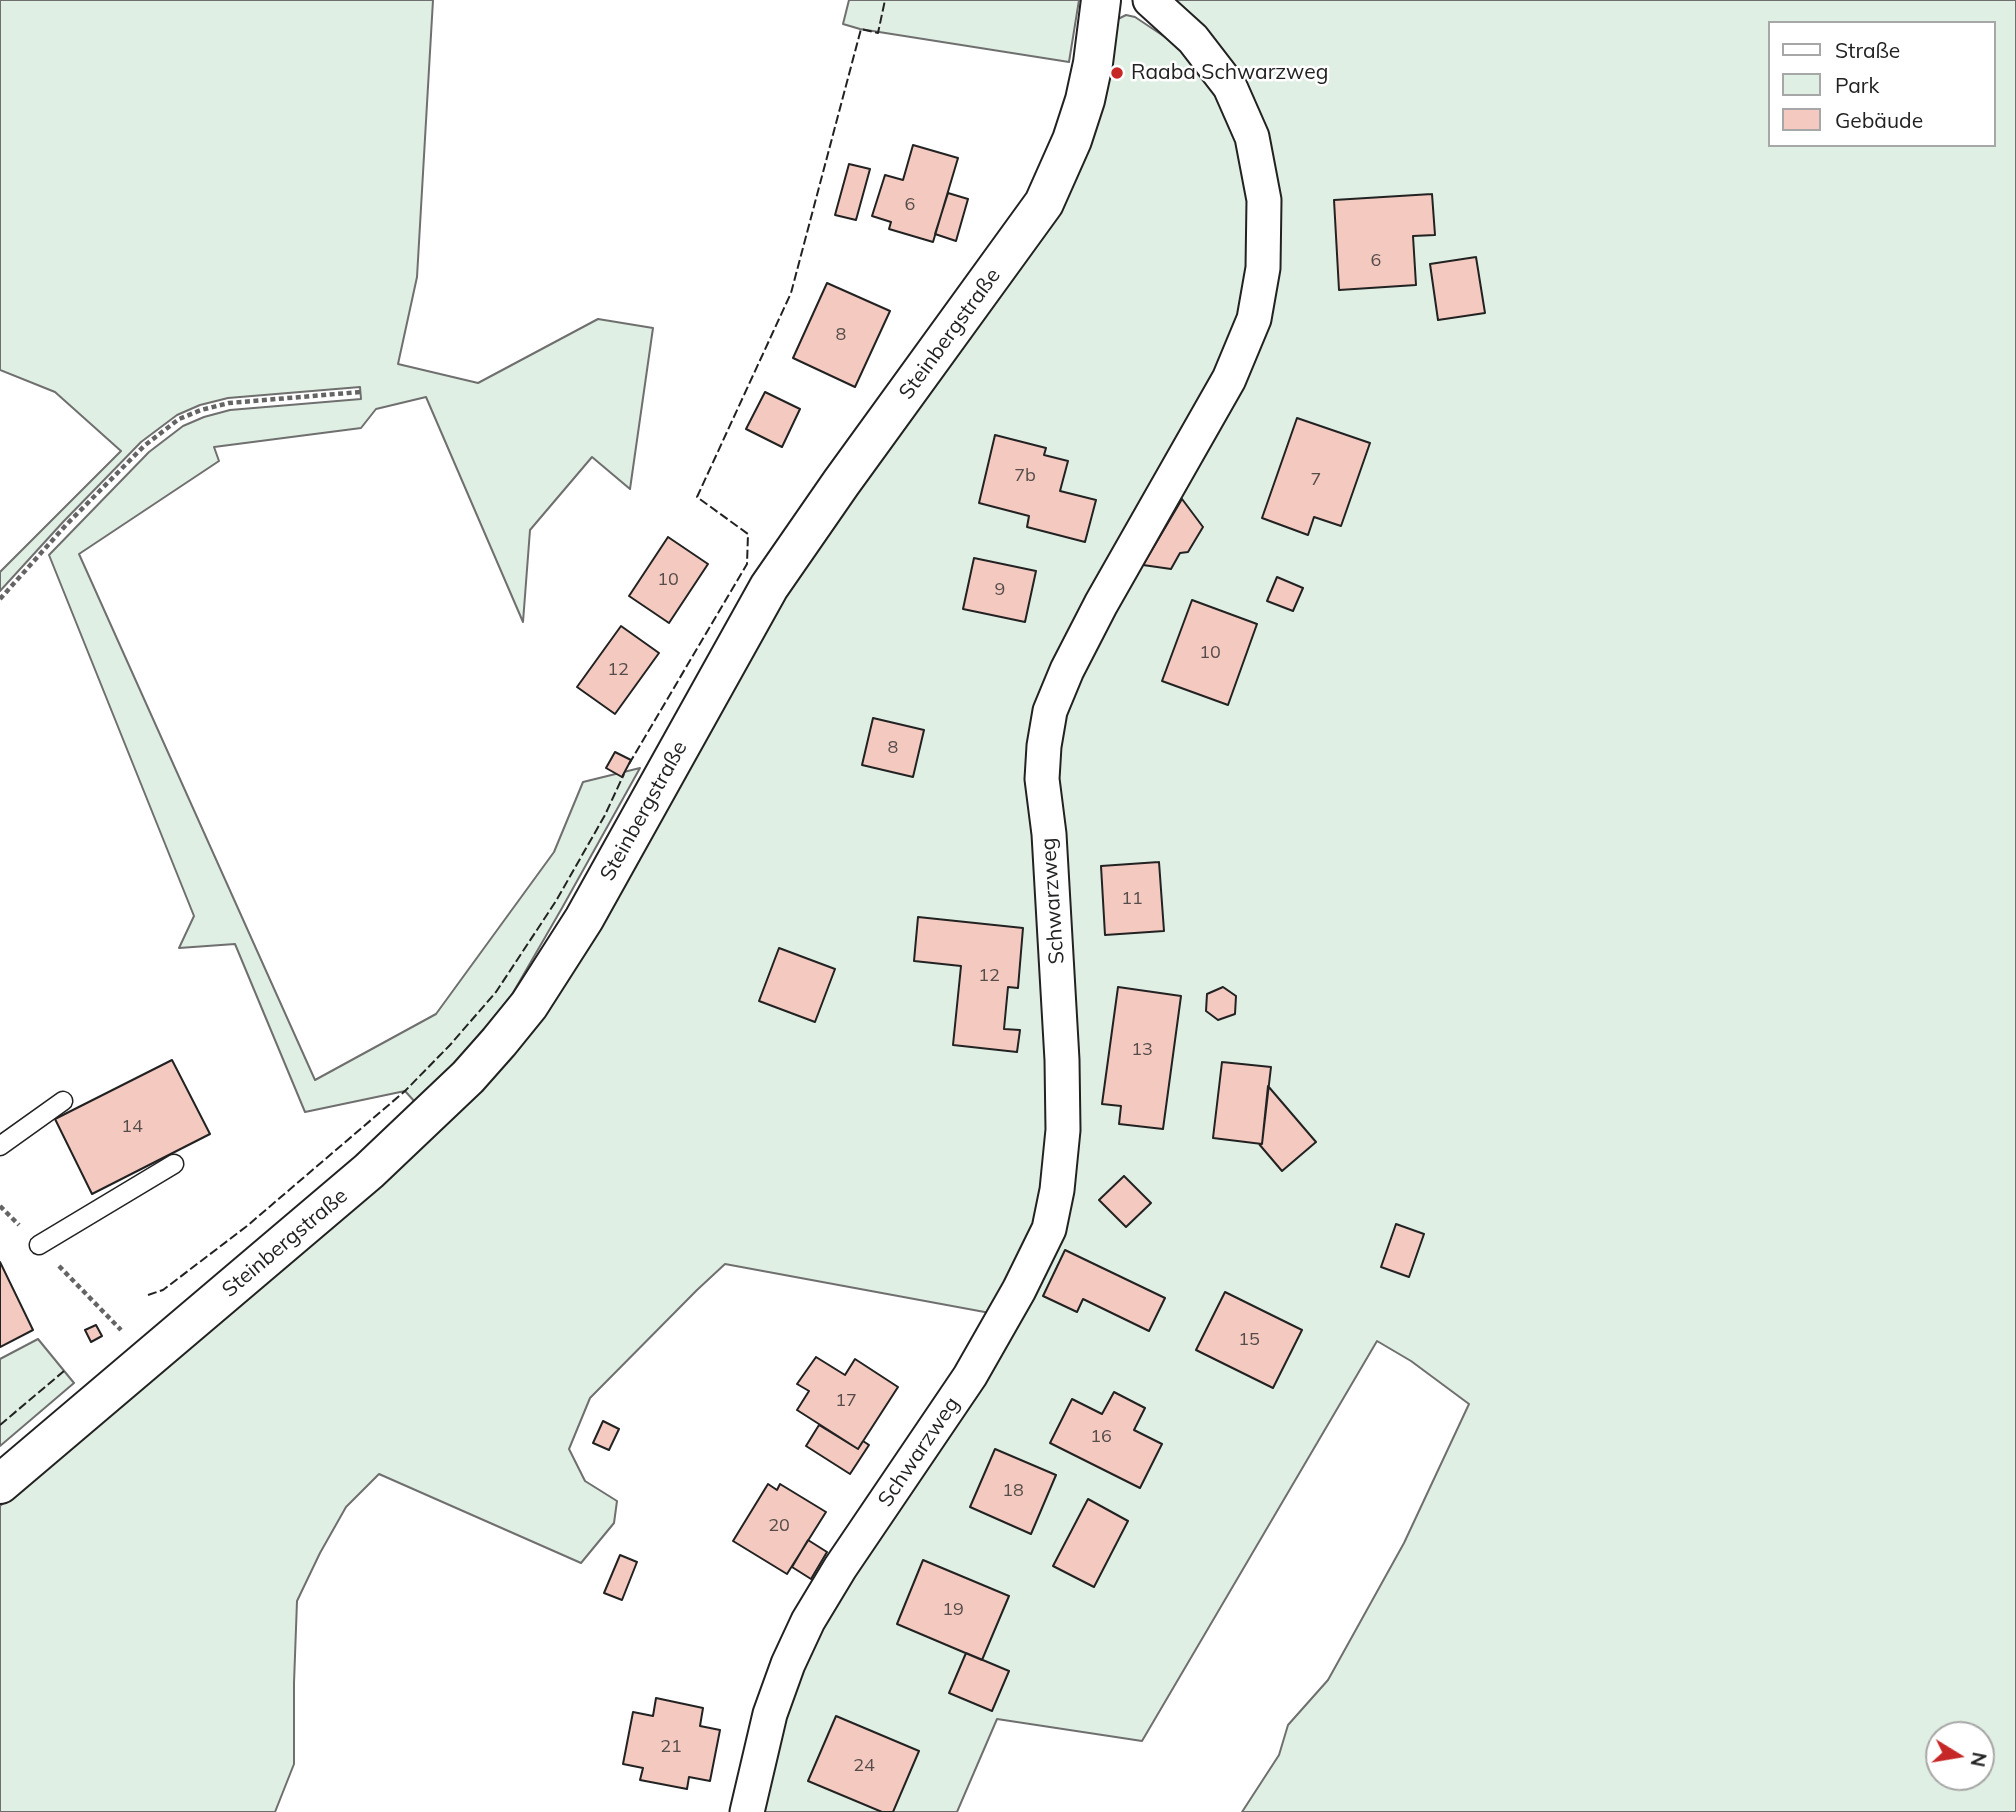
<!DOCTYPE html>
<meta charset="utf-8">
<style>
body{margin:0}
#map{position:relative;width:2016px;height:1812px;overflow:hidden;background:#fff;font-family:Mulish,sans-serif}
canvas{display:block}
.legend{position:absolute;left:1768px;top:21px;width:228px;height:126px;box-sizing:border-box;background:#fff;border:2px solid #a7a7a7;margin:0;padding:9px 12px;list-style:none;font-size:21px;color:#222}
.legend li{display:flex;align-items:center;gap:14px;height:35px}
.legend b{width:35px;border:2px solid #a7a7a7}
.north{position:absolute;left:1925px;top:1721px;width:70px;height:70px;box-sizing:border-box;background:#fff;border:2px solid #a7a7a7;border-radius:50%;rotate:101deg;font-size:19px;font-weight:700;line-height:28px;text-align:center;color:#222}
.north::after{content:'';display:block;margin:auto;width:24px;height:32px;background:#c62828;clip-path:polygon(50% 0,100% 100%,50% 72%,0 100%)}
</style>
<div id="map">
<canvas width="2016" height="1812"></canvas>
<ul class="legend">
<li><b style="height:9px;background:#fff"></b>Straße</li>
<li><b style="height:19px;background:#e0efe3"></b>Park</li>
<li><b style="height:19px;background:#f3c9c0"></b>Gebäude</li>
</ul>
<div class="north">N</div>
</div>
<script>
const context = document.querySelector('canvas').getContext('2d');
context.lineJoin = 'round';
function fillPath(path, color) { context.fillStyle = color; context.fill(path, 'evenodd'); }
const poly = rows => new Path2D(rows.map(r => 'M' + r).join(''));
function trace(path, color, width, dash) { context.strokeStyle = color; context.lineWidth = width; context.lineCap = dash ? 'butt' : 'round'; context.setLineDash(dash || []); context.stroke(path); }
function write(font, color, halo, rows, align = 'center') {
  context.font = font + ' Mulish,sans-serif'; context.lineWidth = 5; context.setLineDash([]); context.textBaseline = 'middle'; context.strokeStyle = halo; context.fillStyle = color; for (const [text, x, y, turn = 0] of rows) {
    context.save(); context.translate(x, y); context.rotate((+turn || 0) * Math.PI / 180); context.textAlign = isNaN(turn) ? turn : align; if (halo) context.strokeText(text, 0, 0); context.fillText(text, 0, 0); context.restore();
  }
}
const green = poly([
 [0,0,433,0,417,277,398,364,478,383,598,319,653,328,630,489,592,457,530,530,523,622,426,397,376,409,361,428,214,447,219,461,79,554,315,1080,436,1014,554,852,583,782,640,768,562,908,510,998,449,1071,415,1102,405,1091,305,1112,235,944,179,948,194,916,49,555,149,452,183,426,204,417,230,410,361,399,360,387,228,398,200,405,177,415,141,442,63,522,0,591,0,572,121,451,55,392,0,370,0,0],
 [849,0,1079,0,1069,62,860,29,843,24,849,0],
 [1163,0,2016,0,2016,1812,1242,1812,1279,1755,1288,1725,1328,1680,1404,1543,1469,1404,1411,1361,1377,1341,1142,1741,997,1719,957,1812,756,1812,796,1667,1058,1232,1059,714,1237,383,1273,200,1163,0],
 [1769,23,1993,23,1993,145,1769,145,1769,23],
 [1939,1735,1981,1735,1981,1777,1939,1777,1939,1735],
 [1126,15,1135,17,1183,49,1218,95,1238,141,1250,202,1249,267,1240,315,1216,373,1088,597,1035,835,1048,1072,1048,1129,1036,1224,990,1313,725,1264,697,1290,590,1398,569,1449,585,1481,617,1501,614,1523,581,1563,379,1474,346,1507,320,1553,297,1601,294,1683,294,1764,275,1812,0,1812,0,1506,381,1184,480,1088,784,596,1037,242,1115,24,1118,19,1126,15],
 [38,1339,74,1383,0,1446,0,1359,38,1339]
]);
fillPath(green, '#e0efe3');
trace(green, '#6f6f6f', 2);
const building = poly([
 [913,145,958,158,933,242,889,229,891,222,872,216,885,175,903,180,913,145],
 [849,164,870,169,856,220,835,215,849,164],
 [948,193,968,199,956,241,935,234,948,193],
 [1432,194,1435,235,1413,236,1416,285,1339,290,1334,200,1432,194],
 [1476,257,1485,313,1438,320,1430,264,1476,257],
 [827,283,890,311,855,387,793,358,827,283],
 [765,392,800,409,782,447,746,429,765,392],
 [1297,418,1370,443,1341,526,1314,517,1308,535,1262,518,1297,418],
 [995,435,1046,448,1044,455,1068,461,1060,491,1096,500,1085,542,1027,527,1029,516,979,503,995,435],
 [1182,499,1203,527,1188,552,1180,553,1171,569,1143,565,1182,499],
 [668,537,708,564,669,623,629,596,668,537],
 [974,558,1036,571,1025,622,963,609,974,558],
 [1277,577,1303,588,1293,611,1267,601,1277,577],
 [1192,600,1257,624,1228,705,1162,681,1192,600],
 [621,626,659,653,615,714,577,687,621,626],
 [873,718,924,730,913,777,862,765,873,718],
 [615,752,631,760,622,777,606,768,615,752],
 [1159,862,1164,931,1105,935,1101,866,1159,862],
 [918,917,1023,928,1018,988,1008,987,1004,1029,1020,1030,1017,1052,953,1045,961,966,914,961,918,917],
 [779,948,835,969,815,1022,759,1001,779,948],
 [1118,987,1181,996,1163,1129,1119,1124,1121,1106,1102,1104,1118,987],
 [1223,987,1236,996,1235,1014,1218,1020,1206,1011,1207,994,1223,987],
 [172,1060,210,1134,92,1194,55,1119,172,1060],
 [1222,1062,1271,1067,1262,1144,1213,1138,1222,1062],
 [1268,1086,1316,1142,1282,1171,1259,1144,1262,1144,1268,1086],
 [1124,1176,1151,1203,1126,1227,1099,1200,1124,1176],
 [1396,1224,1424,1234,1409,1277,1381,1267,1396,1224],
 [1065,1250,1165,1298,1149,1331,1083,1299,1077,1312,1043,1296,1065,1250],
 [0,1262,33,1330,0,1347,0,1262],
 [1225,1292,1302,1330,1273,1388,1196,1350,1225,1292],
 [96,1325,102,1336,91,1342,85,1330,96,1325],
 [816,1357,845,1375,855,1359,898,1387,858,1449,797,1410,809,1391,797,1384,816,1357],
 [1114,1392,1145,1408,1134,1430,1162,1444,1140,1488,1050,1443,1072,1399,1102,1414,1114,1392],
 [603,1421,619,1429,609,1450,593,1443,603,1421],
 [819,1425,858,1449,863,1441,869,1445,850,1474,806,1446,819,1425],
 [995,1449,1056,1475,1031,1534,970,1507,995,1449],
 [768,1484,777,1490,780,1484,826,1512,787,1574,733,1541,768,1484],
 [1088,1499,1128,1521,1094,1587,1053,1566,1088,1499],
 [808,1540,827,1552,811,1579,792,1567,808,1540],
 [620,1555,637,1562,622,1600,604,1593,620,1555],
 [923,1560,1009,1596,982,1660,897,1624,923,1560],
 [966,1653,1009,1671,992,1711,949,1693,966,1653],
 [656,1698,703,1708,700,1726,720,1730,710,1781,689,1777,687,1789,640,1780,643,1768,623,1764,633,1712,653,1716,656,1698],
 [836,1716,919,1751,893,1812,882,1812,808,1781,836,1716]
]);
fillPath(building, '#f3c9c0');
trace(building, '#222', 2);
const service = poly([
 [0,1146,63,1101],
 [39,1245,174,1164]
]);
const minor = poly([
 [747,1812,770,1714,788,1664,808,1621,840,1568,970,1376,1019,1290,1049,1229,1057,1190,1063,1130,1062,1060,1049,834,1042,779,1044,746,1050,711,1067,670,1101,604,1229,379,1254,319,1263,268,1264,200,1252,137,1230,87,1193,39,1150,0]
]);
const tertiary = poly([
 [0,1484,369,1171,468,1077,499,1042,529,1005,584,919,769,587,841,483,1044,203,1072,140,1085,100,1093,63,1101,0]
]);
trace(service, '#222', 21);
trace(minor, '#222', 37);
trace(tertiary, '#222', 42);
trace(poly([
 [0,599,66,525,144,446,179,419,201,410,229,403,360,392],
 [0,1206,19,1225],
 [59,1266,121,1330]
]), '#646464', 4.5, [5, 3.5]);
trace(service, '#fff', 18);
trace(minor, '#fff', 33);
trace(tertiary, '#fff', 38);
trace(poly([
 [629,764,747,564,748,534,697,497,791,293,861,29,878,33,885,0],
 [148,1295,163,1290,247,1226,405,1091,450,1045,496,992,556,901,605,815,624,774],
 [0,1425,64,1371]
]), '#222', 2, [9, 3.5]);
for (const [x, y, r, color] of [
 [1117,73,7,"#c62828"]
]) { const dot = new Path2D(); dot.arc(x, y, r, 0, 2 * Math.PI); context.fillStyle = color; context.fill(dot); trace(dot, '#fff', 2.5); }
write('18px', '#564c4a', null, [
 ["6",910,205],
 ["6",1376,261],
 ["8",841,335],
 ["7b",1025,476],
 ["7",1316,480],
 ["10",668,580],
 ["9",1000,590],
 ["10",1210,653],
 ["12",618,670],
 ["8",893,748],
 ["11",1132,899],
 ["12",989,976],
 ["13",1142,1050],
 ["14",132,1127],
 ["15",1249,1340],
 ["17",846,1401],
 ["16",1101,1437],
 ["18",1013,1491],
 ["20",779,1526],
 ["19",953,1610],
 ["21",671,1747],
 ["24",864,1766]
]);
write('21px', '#222', '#fff', [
 ["Raaba Schwarzweg",1131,73]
], 'left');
write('21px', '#222', '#fff', [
 ["Steinbergstraße",950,334,-54],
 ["Steinbergstraße",644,811,-61],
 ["Schwarzweg",1053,901,-94],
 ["Steinbergstraße",285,1243,-40],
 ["Schwarzweg",919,1452,-56]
]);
</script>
